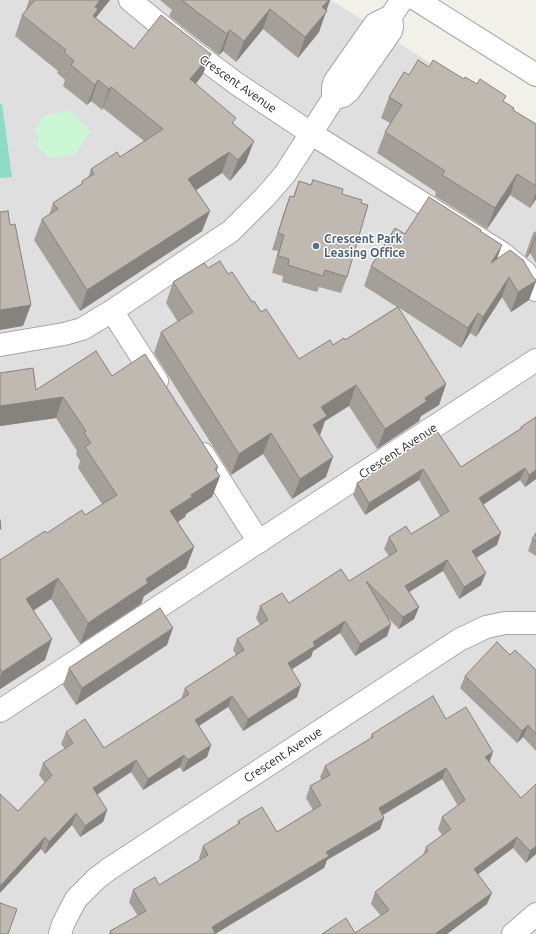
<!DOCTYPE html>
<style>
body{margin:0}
canvas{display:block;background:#f1f0e9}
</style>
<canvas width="536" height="934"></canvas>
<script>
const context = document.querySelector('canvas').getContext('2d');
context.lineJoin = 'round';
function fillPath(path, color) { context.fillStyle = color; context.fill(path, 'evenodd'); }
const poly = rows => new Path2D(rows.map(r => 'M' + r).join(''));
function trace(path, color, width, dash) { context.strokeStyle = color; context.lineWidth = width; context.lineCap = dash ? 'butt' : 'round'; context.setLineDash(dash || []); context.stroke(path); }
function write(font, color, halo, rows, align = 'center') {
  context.font = font + ' Ubuntu,sans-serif'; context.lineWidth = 3; context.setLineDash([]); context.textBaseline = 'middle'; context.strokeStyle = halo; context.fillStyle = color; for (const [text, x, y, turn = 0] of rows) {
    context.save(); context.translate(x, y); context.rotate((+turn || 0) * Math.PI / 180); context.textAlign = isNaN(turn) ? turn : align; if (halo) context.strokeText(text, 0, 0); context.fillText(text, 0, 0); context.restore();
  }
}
fillPath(poly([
 [0,0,331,0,536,130,536,934,0,934]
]), '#e0dfdf');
fillPath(poly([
 [71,111,90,131,75,155,49,158,34,143,39,141,37,133,33,133,44,115]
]), '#cbf7d4');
fillPath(poly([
 [0,104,2,104,12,177,0,178]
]), '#8ddbc7');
const minor = poly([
 [130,0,182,43,237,84,312,134,502,253,525,272,536,290],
 [333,99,343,96,349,91,391,31,392,27,391,16],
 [112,311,157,381],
 [0,345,64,334,82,329,112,311,231,231,265,197,285,174,333,99,333,87,335,81,375,24,391,16,402,0],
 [203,454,259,542],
 [0,711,536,360],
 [60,934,63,924,76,899,96,879,109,869,459,640,486,627,505,623,536,623],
 [513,934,536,914]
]);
const tertiary = poly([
 [417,0,536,75]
]);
trace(minor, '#a6a6a6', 24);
trace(tertiary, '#a6a6a6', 24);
trace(minor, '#fff', 22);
trace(tertiary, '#fff', 22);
fillPath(poly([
 [29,0,110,0,96,18,134,49,203,74,196,84,234,124,246,162,230,181,222,173,196,190,210,211,202,231,80,311,34,240,42,219,49,215,53,203,81,185,82,181,88,178,91,169,120,157,144,141,103,108,102,110,91,101,87,105,63,86,65,80,57,73,58,71,15,36,22,15,25,12],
 [160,0,330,0,319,32,298,58,263,29,236,62,223,51,219,55,190,33,169,16,172,10],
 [429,67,464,79,504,102,514,108,513,110,536,124,536,199,530,208,510,195,487,229,435,196,436,192,377,153,385,132,390,123,381,118,389,97,409,75],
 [313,180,342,194,347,277,341,293,319,287,317,292,282,282,283,276,272,273,278,251,272,250,284,212,290,196,293,197,299,181,311,185],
 [536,231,536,263,530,253,527,258,525,256,533,233],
 [480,232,497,259,533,277,536,280,536,282,529,300,511,312,502,297,476,337,470,333,461,348,398,307,446,384,439,405,421,416,419,421,377,449,349,406,325,421,320,436,326,477,292,499,263,454,231,475,154,353,161,332,178,322,166,303,173,282,208,268,228,274,252,302,261,312,299,359,345,340,397,307,364,286,371,266,405,234],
 [0,373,36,390,112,376,216,471,220,476,212,497,186,514,185,517,178,522,194,547,186,568,144,596,141,604,80,644,51,599,33,610,45,660,0,689,0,560,47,533,85,515,102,504,78,468,80,461,76,454,77,451,56,418,0,426],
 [536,417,536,479,525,487,520,480,483,505,497,545,476,557,481,585,459,599,443,571,409,592,419,607,414,619,399,629,388,618,391,624,387,636,355,656,340,633,313,651,311,657,292,669,297,697,243,731,228,707,199,726,211,745,207,757,183,772,180,767,143,790,131,772,97,795,107,810,103,822,80,837,72,825,45,854,41,849,18,811,45,783,39,775,43,763,65,749,61,744,66,732,104,748,181,699,185,688,236,655,233,650,237,639,260,625,256,618,260,606,289,603,349,581,389,556,384,549,389,537,411,534,440,516,419,480,365,515,353,495,357,483,437,431,461,467,520,429,521,427],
 [536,533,536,556,528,551,532,539],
 [167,645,76,705,63,685,69,668],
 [510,655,536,670,536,751,523,737,517,743,460,688,465,676],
 [446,719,489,762,521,798,536,784,536,854,526,863,513,848,478,874,487,904,447,934,322,934,355,933,381,916,371,904,375,892,423,855,426,847,442,835,438,829,442,817,458,806,442,779,383,815,384,818,380,829,327,860,324,868,215,934,109,934,110,931,138,916,129,902,133,890,159,885,200,860,199,858,203,846,237,825,238,821,277,832,313,810,306,798,310,786,322,780,320,777,325,766,370,739,372,734]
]), '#a49f99');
fillPath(poly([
 [100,0,110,0,95,18,91,30,95,7],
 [329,0,330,0,319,32,298,58,305,37,322,7],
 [270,9,263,29,236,62,244,41],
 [230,30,223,51,219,55,227,34],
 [211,54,203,74,183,100,190,79],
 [98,80,91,101,87,105,95,85],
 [111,87,103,108,102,110,109,89],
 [254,141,246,162,230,181,238,160],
 [229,152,222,173,181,200,188,179],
 [517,174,510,195,487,229,495,208],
 [536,193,536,199,530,208],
 [210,211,202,231,80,311,87,290],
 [536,234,536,237,530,253,527,258],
 [502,245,495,265,491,263],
 [509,277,502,297,476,337,483,317],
 [536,281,529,300,511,312,518,292],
 [31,305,23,326,0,330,0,310],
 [478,313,470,333,461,348,468,328],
 [446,384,439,405,421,416,419,421,377,449,385,429,425,398],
 [356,385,349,406,325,421,319,437,313,425,321,407],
 [63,397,56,418,0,426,0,406],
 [271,433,263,454,231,475,239,454],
 [333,457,326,477,292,499,300,479],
 [218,467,213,481,220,476,212,497,186,514,185,517,163,532,170,511,191,495,215,469],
 [525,468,520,480,475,510,479,498],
 [423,469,419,480,365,515,369,503],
 [536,470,536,479,525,487,529,475],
 [501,533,497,545,468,563,472,551],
 [194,547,186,568,144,596,141,604,80,644,88,623,146,579],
 [447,560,443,571,401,597,405,586],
 [486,573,481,585,459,599,464,587],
 [58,578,51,599,19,620,26,599],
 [419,607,414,619,399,629,403,617],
 [345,621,340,633,313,651,311,657,283,675,288,663,313,642],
 [391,624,387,636,355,656,360,644],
 [173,628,167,645,76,705,82,688],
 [52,639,45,660,0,689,0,677,2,672],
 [301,685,297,697,243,731,248,719],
 [232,696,228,707,191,731,195,720],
 [528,725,523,737,517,743,522,731],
 [211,745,207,757,183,772,188,760],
 [493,752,489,764,485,757],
 [184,755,180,767,143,790,148,779],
 [136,760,131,772,88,800,93,788],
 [446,768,442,779,374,820,379,808],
 [107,810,103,822,80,837,85,826],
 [76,813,72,825,45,854,49,842],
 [384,818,380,829,327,860,324,868,215,934,209,934,212,927,326,852],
 [45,837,41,849,0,893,0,886],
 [517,837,513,848,469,881,474,869],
 [536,846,536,854,526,863,530,851],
 [492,893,487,904,447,934,435,934]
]), '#86827d');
const building = poly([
 [35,0,100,0,95,7,98,9,93,16,134,49,161,15,211,54,190,79,236,118,232,123,254,141,238,160,229,152,188,179,210,211,87,290,42,219,58,209,53,203,83,183,82,181,94,174,91,169,117,152,120,157,163,129,111,87,109,89,98,80,95,85,71,65,74,61,64,52,66,50,22,15,35,0],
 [182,0,329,0,322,7,327,11,305,37,270,9,244,41,230,30,227,34,197,12,182,0],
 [418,60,429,67,433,60,464,79,465,77,477,84,480,79,506,96,503,101,514,108,513,110,536,124,536,186,517,174,495,208,442,175,445,171,385,132,402,105,389,97,404,72,409,75,418,60],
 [313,180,343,189,342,194,362,200,361,203,368,205,347,277,325,270,323,276,288,265,289,259,278,256,284,235,278,233,290,196,294,197,299,181,311,185,313,180],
 [429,197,481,230,480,231,502,245,491,263,510,250,523,260,533,277,536,280,536,281,518,292,509,277,483,317,478,313,468,328,371,266,395,228,405,234,429,197],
 [8,211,10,225,15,224,31,305,0,310,0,212,8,211],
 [220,261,228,274,232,272,252,302,254,301,261,312,266,309,299,359,330,340,333,345,344,338,345,340,398,307,446,384,425,398,427,401,385,429,356,385,321,407,327,416,313,425,333,457,300,479,271,433,239,454,161,332,193,312,173,282,204,263,208,268,220,261],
 [96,351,112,376,145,354,218,467,215,469,220,476,191,495,192,497,170,511,194,547,146,579,148,583,88,623,58,578,26,599,52,639,2,672,0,668,0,560,45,531,47,533,82,510,85,515,117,495,85,447,91,443,84,433,86,431,63,397,0,406,0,373,33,368,36,390,96,351],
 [536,417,536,470,529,475,525,468,479,498,501,533,472,551,486,573,464,587,447,560,405,586,419,607,403,617,366,581,391,624,360,644,345,621,313,642,315,646,288,663,301,685,248,719,232,696,195,720,211,745,188,760,184,755,148,779,136,760,93,788,107,810,85,826,76,813,49,842,45,837,0,886,0,794,18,811,52,775,43,763,73,743,66,732,85,719,104,748,189,694,185,688,244,650,237,639,268,620,260,606,282,593,289,603,341,569,349,581,397,551,389,537,406,526,411,534,449,511,423,469,369,503,357,483,437,431,461,467,522,428,521,427,536,417],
 [0,520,1,529,0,529,0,520],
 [536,533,536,541,532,539,536,533],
 [160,608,173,628,82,688,69,668,160,608],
 [497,642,510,655,515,650,536,670,536,734,528,725,522,731,465,676,497,642],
 [433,696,446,719,466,707,493,752,485,757,521,798,536,784,536,846,530,851,517,837,474,869,492,893,435,934,322,934,346,918,355,933,389,910,375,892,428,851,426,847,451,829,442,817,465,800,446,768,379,808,384,818,326,852,329,856,212,927,215,933,213,934,112,934,110,931,146,911,133,890,155,877,159,885,208,855,203,846,240,823,238,821,262,807,277,832,321,805,310,786,330,775,325,766,373,737,372,734,433,696],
 [0,903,17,909,8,934,0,934,0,903]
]);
fillPath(building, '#bfb9b2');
trace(building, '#86827d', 1);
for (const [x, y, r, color] of [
 [316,246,4,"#5c6f8a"]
]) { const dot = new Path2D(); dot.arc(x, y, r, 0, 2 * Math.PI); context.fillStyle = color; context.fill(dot); trace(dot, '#fff', 1.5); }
write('12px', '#222', '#fff', [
 ["Crescent Avenue",238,84,35],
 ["Crescent Avenue",398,451,-33],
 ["Crescent Avenue",283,755,-33]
]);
write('bold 12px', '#4e5e75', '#fff', [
 ["Crescent Park",324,239],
 ["Leasing Office",324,253]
], 'left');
</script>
